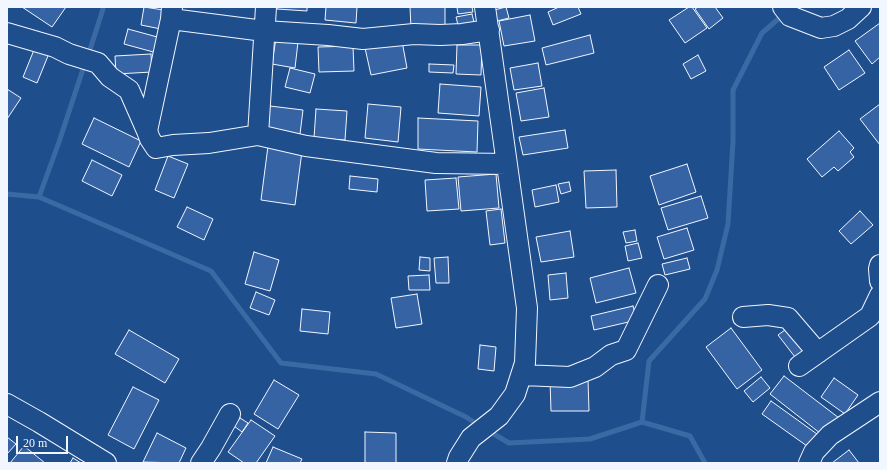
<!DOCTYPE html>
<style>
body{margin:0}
#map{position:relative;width:887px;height:470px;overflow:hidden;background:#1f4e8c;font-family:"Times New Roman",serif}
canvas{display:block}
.frame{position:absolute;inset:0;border:8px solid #f2f6ff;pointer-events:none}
.scale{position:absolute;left:16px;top:436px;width:52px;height:18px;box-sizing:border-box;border:2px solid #f2f6ff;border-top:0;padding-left:5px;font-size:12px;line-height:14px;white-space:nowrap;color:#f2f6ff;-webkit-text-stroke:3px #1f4e8c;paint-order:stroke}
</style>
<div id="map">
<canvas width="887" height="470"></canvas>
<div class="frame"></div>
<div class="scale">20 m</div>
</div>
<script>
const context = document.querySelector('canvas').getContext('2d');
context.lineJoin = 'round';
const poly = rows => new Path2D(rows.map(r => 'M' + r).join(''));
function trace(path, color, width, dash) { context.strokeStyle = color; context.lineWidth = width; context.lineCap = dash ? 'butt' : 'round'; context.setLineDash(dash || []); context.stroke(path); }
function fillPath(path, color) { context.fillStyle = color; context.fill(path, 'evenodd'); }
trace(poly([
 [88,56,103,9,103,7],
 [7,194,39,197,211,271,281,363,376,374,466,417,480,426],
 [39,197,59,142,85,63],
 [642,422,649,361,705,299,717,270,728,224,733,141,733,90,762,33,784,14],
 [487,430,509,443,590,439,642,422,690,436,705,463]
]), '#3b69a3', 5);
const building = poly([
 [22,7,66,7,52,27,22,7],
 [144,7,170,11,166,30,141,25,144,7],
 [277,7,307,7,307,11,277,9,277,7],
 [326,7,357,7,356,23,325,20,326,7],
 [410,7,445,7,445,28,411,28,410,7],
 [457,7,472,7,473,12,458,14,457,7],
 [506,7,509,18,497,21,494,10,506,7],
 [559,7,578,7,581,14,553,25,548,12,559,7],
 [689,7,692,7,707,28,685,43,669,20,689,7],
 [698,7,715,7,723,18,709,29,695,9,698,7],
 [472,14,475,26,459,29,456,17,472,14],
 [530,15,535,41,504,46,499,21,530,15],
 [880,23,880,57,872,64,855,41,880,23],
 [128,29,161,38,157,53,124,44,128,29],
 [590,35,594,53,546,65,542,48,590,35],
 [276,38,298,42,295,68,272,64,276,38],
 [402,41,407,68,371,75,365,48,402,41],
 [36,45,50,51,37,83,23,77,36,45],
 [457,45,482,45,481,75,456,74,457,45],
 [353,46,354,71,319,72,318,47,353,46],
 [849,50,865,73,839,90,824,67,849,50],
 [151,54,152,72,116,74,115,56,151,54],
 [698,55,706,71,691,79,683,64,698,55],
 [538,63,542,86,514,90,510,68,538,63],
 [429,64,454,65,453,73,429,72,429,64],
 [290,68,315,74,310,93,285,87,290,68],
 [440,84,481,87,479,116,438,113,440,84],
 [544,88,549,117,521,121,516,93,544,88],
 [7,89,21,98,7,119,7,89],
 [368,104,401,107,398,142,365,138,368,104],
 [880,104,880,145,860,119,880,104],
 [270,106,303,110,300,134,267,130,270,106],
 [316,109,347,111,345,140,314,138,316,109],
 [94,118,141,141,129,167,82,144,94,118],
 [418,118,478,121,477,152,418,149,418,118],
 [565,130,568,148,523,155,519,137,565,130],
 [839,131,854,148,850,152,854,157,838,171,834,167,822,177,807,159,839,131],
 [268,146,302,151,295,205,261,200,268,146],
 [168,156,188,164,174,198,155,190,168,156],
 [92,160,122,175,112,196,82,181,92,160],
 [687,164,696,192,659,205,650,176,687,164],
 [616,170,617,207,586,208,584,171,616,170],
 [496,174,499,208,461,211,458,177,496,174],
 [350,176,378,179,377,192,349,189,350,176],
 [456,178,459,209,427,211,425,180,456,178],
 [569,182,571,191,561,194,558,184,569,182],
 [556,185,559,202,535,207,532,190,556,185],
 [701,196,708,218,668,230,661,208,701,196],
 [187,207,213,219,204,240,177,227,187,207],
 [501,209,505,243,490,245,486,211,501,209],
 [860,211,873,225,851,244,839,231,860,211],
 [687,228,694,250,664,259,657,237,687,228],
 [635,230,637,241,626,243,623,232,635,230],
 [570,231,574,257,541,262,536,237,570,231],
 [638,243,642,258,628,261,625,246,638,243],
 [254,252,279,260,270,291,245,284,254,252],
 [420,257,430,258,430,271,419,270,420,257],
 [448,257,449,283,436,283,434,258,448,257],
 [687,258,690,269,665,275,662,264,687,258],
 [629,268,636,293,596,303,590,278,629,268],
 [566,273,568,298,550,300,548,275,566,273],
 [429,275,430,290,409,290,408,276,429,275],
 [256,292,275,300,269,315,250,308,256,292],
 [417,294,422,324,396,328,391,298,417,294],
 [633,306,637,320,594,330,591,316,633,306],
 [302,309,330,312,328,334,300,331,302,309],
 [789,327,806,349,795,357,778,335,789,327],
 [731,328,762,370,737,389,706,347,731,328],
 [129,330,179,359,165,383,115,354,129,330],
 [480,345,496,347,494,371,478,369,480,345],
 [784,376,839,418,825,437,770,394,784,376],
 [761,377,770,388,753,402,744,391,761,377],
 [834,378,858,395,845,414,821,397,834,378],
 [274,380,299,395,278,429,254,414,274,380],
 [550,380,588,380,589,411,551,411,550,380],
 [133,387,159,400,134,449,108,435,133,387],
 [771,401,817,434,807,446,762,414,771,401],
 [240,418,248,423,242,432,234,426,240,418],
 [251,420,275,436,256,463,244,463,228,452,251,420],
 [365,432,396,433,396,463,365,463,365,432],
 [157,433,186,448,179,463,143,462,157,433],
 [7,437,16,444,7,454,7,437],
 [24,446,45,463,10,463,24,446],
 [273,447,302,459,300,463,266,463,273,447],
 [849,450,859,463,832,463,849,450],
 [73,458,81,463,70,463,73,458]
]);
fillPath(building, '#3563a3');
trace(building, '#f2f6ff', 1);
const minor = poly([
 [172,7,171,19,147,131,150,139,156,148,173,145,209,143,258,135,306,146,436,163,507,164],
 [783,7,790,16,821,28,834,26,848,19,861,7],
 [171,19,264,31,328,35,363,39,414,34,440,35,462,34,489,30],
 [7,33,55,47,69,54,98,63,110,77,129,90,147,131],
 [258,135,266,7],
 [880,265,879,269,880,281],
 [743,317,768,315,788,318,818,353],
 [799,366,870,316,880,295],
 [522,375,570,377,595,367,611,355,626,350,658,285],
 [7,404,39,422,106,463],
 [201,463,211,448,230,414],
 [457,463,459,457,471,438,499,416,515,394,525,363,527,308,485,7],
 [809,463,814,452,830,435,880,402]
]);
trace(minor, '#f2f6ff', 22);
trace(minor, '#1f4e8c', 20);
</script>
